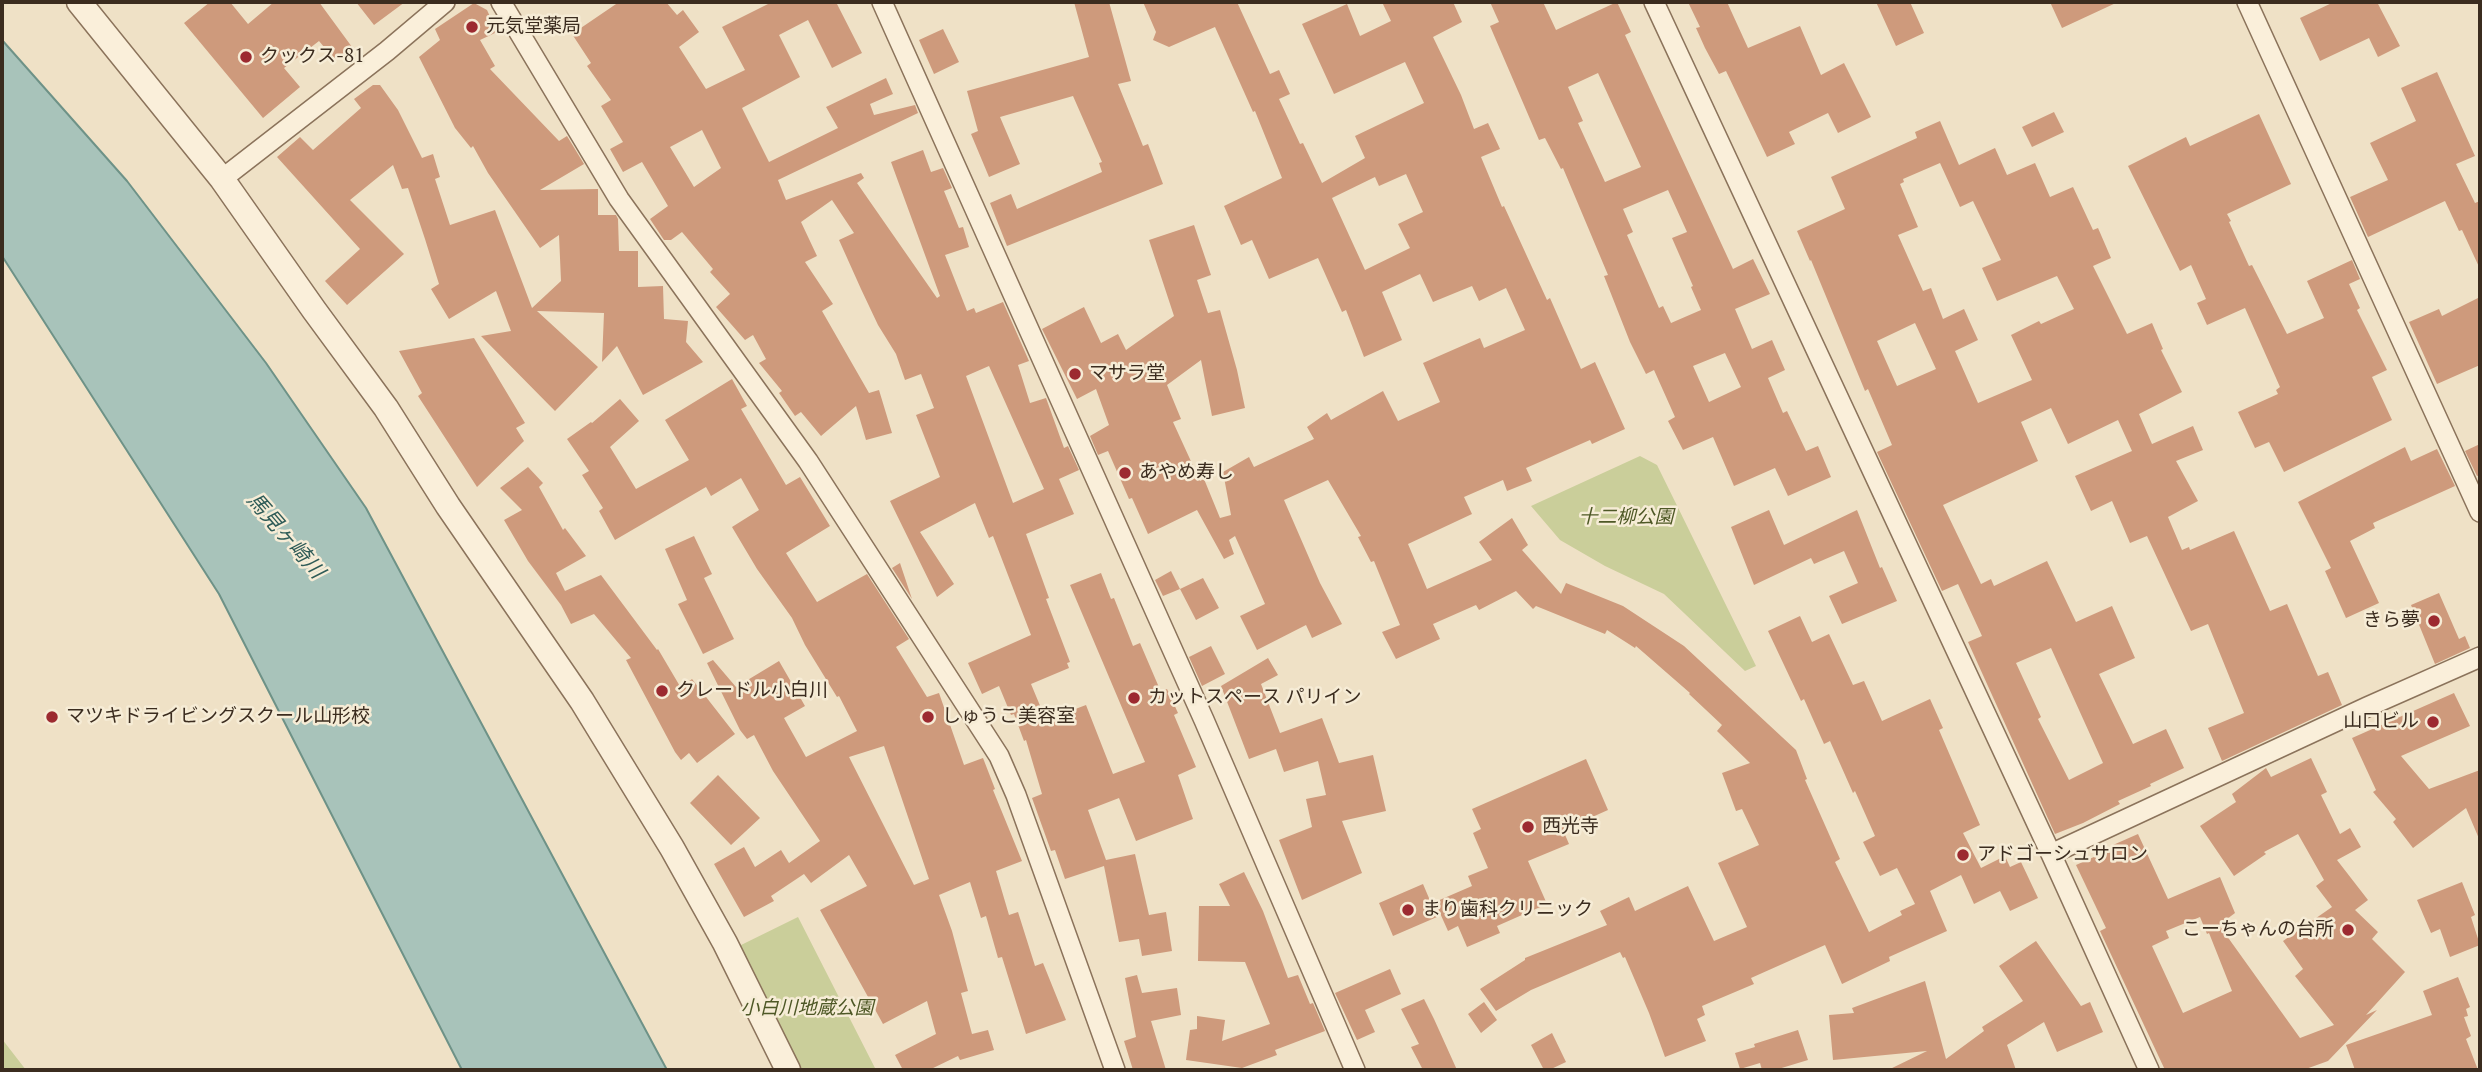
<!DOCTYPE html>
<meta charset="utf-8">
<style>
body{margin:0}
#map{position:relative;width:2482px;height:1072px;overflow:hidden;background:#efe1c6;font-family:"PT Serif",serif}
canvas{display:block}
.frame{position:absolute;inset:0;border:4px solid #3b2c1f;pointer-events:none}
</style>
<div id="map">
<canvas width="2482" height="1072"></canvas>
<div class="frame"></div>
</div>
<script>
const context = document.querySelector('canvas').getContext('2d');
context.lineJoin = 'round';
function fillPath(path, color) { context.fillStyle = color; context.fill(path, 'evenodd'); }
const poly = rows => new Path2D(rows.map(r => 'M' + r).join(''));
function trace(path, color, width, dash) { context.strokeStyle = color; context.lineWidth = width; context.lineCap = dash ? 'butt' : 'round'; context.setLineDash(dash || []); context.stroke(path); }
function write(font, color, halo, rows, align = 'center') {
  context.font = font + ' "PT Serif","Noto Sans JP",serif'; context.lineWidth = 5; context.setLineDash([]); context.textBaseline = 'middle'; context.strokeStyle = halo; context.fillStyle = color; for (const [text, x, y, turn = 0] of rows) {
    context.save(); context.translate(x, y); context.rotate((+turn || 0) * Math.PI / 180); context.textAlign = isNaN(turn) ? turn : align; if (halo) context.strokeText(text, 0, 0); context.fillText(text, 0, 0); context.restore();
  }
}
fillPath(poly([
 [1640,456,1657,465,1756,666,1745,671,1664,594,1605,566,1560,540,1531,506],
 [798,917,876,1070,800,1070,737,947],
 [2,1039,26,1070,2,1070]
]), '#cace9a');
const water = poly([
 [2,40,127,181,266,363,366,508,667,1070,462,1070,219,594,2,256,2,40]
]);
fillPath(water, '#a8c3ba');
trace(water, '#6e9287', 2);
fillPath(poly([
 [210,2,230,2,248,24,274,2,319,2,352,47,335,60,319,41,284,68,300,87,263,118,184,23],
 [356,2,405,2,374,25],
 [619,2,666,2,677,15,683,10,699,32,679,47,706,89,745,70,722,27,772,2,842,2,837,4,862,53,832,68,808,20,779,35,800,77,742,108,769,162,838,128,826,107,886,78,893,94,870,104,874,115,915,105,918,113,778,180,786,200,861,173,864,178,857,183,937,298,940,296,891,162,923,150,931,172,943,168,952,188,944,191,959,228,963,227,969,247,945,255,967,311,974,308,976,313,1003,302,1029,361,1018,365,1030,403,1046,398,1064,448,1068,446,1079,470,1059,479,1074,514,1026,534,1049,598,1046,599,1070,662,1067,663,1069,668,1031,684,1046,720,1086,705,1113,774,1145,762,1070,585,1101,573,1111,599,1114,598,1133,646,1140,643,1161,692,1167,689,1178,713,1174,715,1196,767,1178,775,1193,819,1136,841,1119,798,1088,810,1106,860,1135,854,1149,915,1166,912,1172,951,1142,956,1139,939,1119,942,1104,866,1065,879,1055,850,1051,851,1032,798,1042,794,1026,740,1024,741,1014,714,1011,715,999,686,982,694,968,663,1031,635,993,536,989,538,975,503,920,532,954,584,937,597,890,501,940,477,916,415,934,408,921,374,905,380,896,354,878,325,861,289,839,240,854,233,832,200,801,222,817,256,805,262,833,304,822,311,869,393,879,390,892,433,866,440,856,406,821,436,801,412,795,416,779,393,782,391,759,363,766,359,753,335,745,340,716,307,730,294,710,272,713,269,682,232,671,240,664,240,650,219,668,206,642,162,623,172,610,149,623,142,601,106,611,100,587,66,591,63,572,34],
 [702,130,721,168,694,187,670,147],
 [989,366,1044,489,1013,503,966,376],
 [1074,2,1109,2,1131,81,1118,84,1143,146,1148,144,1163,184,1007,246,990,203,1011,194,1017,209,1102,172,1099,163,1102,162,1073,96,1000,117,1020,164,989,177,971,134,978,131,967,91,1089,57],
 [1143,2,1237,2,1270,74,1279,70,1290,94,1279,99,1300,144,1303,143,1322,183,1365,158,1355,136,1424,103,1405,62,1334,94,1302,24,1347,4,1360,36,1391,21,1382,2,1453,2,1462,22,1433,37,1461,95,1474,129,1488,123,1500,149,1481,157,1502,207,1504,206,1547,300,1550,298,1581,369,1595,362,1625,429,1592,444,1590,440,1526,468,1532,481,1507,491,1503,480,1464,497,1472,514,1408,544,1427,589,1492,560,1479,542,1512,518,1528,545,1522,550,1561,594,1566,583,1623,606,1684,646,1796,750,1807,779,1805,780,1840,859,1835,862,1869,932,1902,915,1900,911,1915,904,1897,868,1880,876,1863,842,1875,836,1855,791,1853,793,1830,741,1824,744,1804,699,1801,701,1768,631,1800,616,1812,642,1829,634,1853,685,1864,681,1882,721,1930,699,1943,728,1939,730,1980,825,1963,833,1981,868,2005,856,2010,867,2021,862,2038,898,2010,911,2000,891,1974,904,1961,875,1930,891,1947,931,1889,957,1890,961,1842,984,1825,945,1751,978,1754,984,1702,1006,1705,1015,1697,1019,1706,1041,1665,1057,1649,1013,1625,957,1623,958,1620,952,1531,990,1496,1011,1480,989,1525,960,1525,958,1607,925,1600,911,1629,897,1635,911,1688,886,1714,941,1747,927,1718,863,1759,845,1742,809,1736,811,1722,773,1750,763,1717,731,1722,725,1689,694,1690,693,1636,646,1635,648,1607,630,1605,634,1536,606,1533,609,1516,591,1479,610,1476,605,1433,624,1440,639,1396,659,1382,632,1400,625,1374,561,1371,562,1358,537,1361,536,1328,480,1284,500,1320,583,1342,624,1312,638,1306,625,1257,650,1240,616,1265,604,1235,536,1229,540,1234,554,1224,559,1197,510,1148,534,1132,498,1129,499,1108,451,1098,455,1090,436,1109,425,1096,389,1077,399,1042,329,1084,307,1101,343,1118,334,1126,350,1174,316,1149,240,1194,225,1211,275,1197,280,1208,313,1220,310,1237,370,1245,408,1212,416,1201,360,1167,385,1181,419,1173,422,1200,481,1204,479,1220,518,1231,515,1223,472,1249,457,1254,467,1314,439,1307,427,1327,413,1331,420,1383,391,1398,421,1440,402,1423,363,1480,338,1484,348,1525,330,1506,288,1479,301,1472,286,1433,302,1420,274,1382,292,1402,340,1364,357,1346,310,1342,312,1318,258,1269,279,1252,240,1241,245,1224,206,1282,178,1255,111,1253,112,1215,27,1169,47,1153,40,1156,32],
 [1406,174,1423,212,1398,224,1410,248,1365,270,1332,198,1375,177,1379,186],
 [1490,2,1543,2,1556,30,1617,2,1631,32,1625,35,1733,269,1753,259,1770,294,1735,309,1752,349,1772,340,1785,370,1768,378,1783,413,1787,411,1806,451,1818,446,1831,477,1788,496,1775,468,1734,486,1713,437,1683,450,1668,421,1675,417,1654,370,1646,374,1630,342,1604,276,1608,275,1563,168,1561,169,1545,138,1539,140,1530,119,1490,26,1499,22],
 [1598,73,1641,167,1605,182,1578,123,1583,121,1568,87],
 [1668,190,1687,232,1672,238,1693,286,1691,287,1701,310,1671,323,1663,306,1659,308,1627,235,1633,232,1623,209],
 [1725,353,1741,387,1709,402,1693,366],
 [1688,2,1727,2,1748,48,1800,26,1821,75,1844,63,1871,117,1838,133,1828,113,1789,132,1795,144,1767,157,1726,71,1719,74,1705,48,1696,28,1700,27],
 [1876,2,1910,2,1924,33,1896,46],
 [2050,2,2118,2,2062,28],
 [2334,2,2377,2,2400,46,2378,57,2369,38,2320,61,2300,18],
 [474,3,487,10,497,32,480,40,495,66,490,69,559,141,567,136,584,164,540,190,598,189,598,215,616,215,618,219,619,251,638,251,638,287,663,286,664,319,688,321,686,342,703,362,643,395,617,346,602,362,604,313,537,311,598,367,555,411,481,336,511,331,496,291,449,319,431,289,439,284,425,239,408,188,402,189,393,165,350,200,404,254,347,305,325,281,360,249,277,157,300,137,313,150,361,108,354,99,373,85,380,85,398,110,422,158,433,154,440,177,435,179,450,225,495,210,532,308,561,281,559,235,540,248,488,173,473,146,471,148,455,128,419,57,440,40,435,29],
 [943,29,959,62,934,74,919,40],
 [2437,72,2475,156,2456,164,2475,203,2480,201,2480,269,2462,230,2459,231,2445,201,2368,237,2350,197,2388,180,2370,143,2416,121,2401,88],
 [2054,112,2064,132,2032,147,2022,127],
 [2259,114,2291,184,2227,214,2231,221,2229,222,2249,266,2252,265,2287,334,2324,318,2307,281,2352,260,2360,279,2349,284,2360,308,2357,310,2387,370,2372,377,2392,420,2284,472,2269,442,2255,448,2238,412,2278,394,2276,390,2280,387,2245,308,2207,325,2197,303,2206,299,2191,265,2180,271,2128,166,2186,137,2190,146],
 [1940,121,1959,165,1995,148,2007,175,2035,163,2050,197,2073,187,2093,230,2098,228,2111,258,2093,266,2127,334,2152,323,2163,349,2161,350,2182,392,2139,414,2152,444,2193,426,2203,450,2176,461,2198,501,2168,517,2182,550,2189,547,2190,550,2234,531,2270,611,2287,604,2318,676,2328,672,2342,705,2222,761,2208,728,2244,713,2208,624,2191,631,2147,536,2130,543,2112,501,2091,511,2075,476,2132,451,2118,420,2068,444,2051,408,2021,422,2038,461,1943,505,1981,584,1991,579,1994,586,2047,561,2076,622,2112,606,2135,658,2099,674,2133,744,2166,729,2184,768,2150,784,2151,786,2118,801,2120,804,2083,823,2055,834,1968,642,1982,636,1958,584,1942,591,1877,452,1892,445,1868,389,1865,391,1811,260,1810,261,1797,231,1845,209,1831,177,1917,138,1915,132],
 [1940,163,1960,207,1973,201,2001,260,1982,268,1997,301,2057,276,2074,309,2041,324,2039,321,2011,335,2032,380,1978,403,1955,351,1978,340,1964,309,1943,319,1931,288,1923,291,1898,235,1918,227,1900,184,1904,182,1903,179],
 [1915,323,1936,369,1897,386,1877,341],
 [2051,648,2103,763,2069,780,2038,719,2041,717,2016,663],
 [2480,297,2480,365,2437,384,2409,322,2439,309,2442,316],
 [474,338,525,423,516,428,524,441,477,487,418,396,422,393,399,351],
 [732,379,747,406,741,409,786,485,800,477,830,526,786,553,817,602,867,574,909,639,896,647,927,697,939,693,964,765,983,758,995,789,993,790,1022,861,996,871,1009,915,1018,912,1035,966,1043,963,1066,1020,1026,1034,1002,957,998,958,986,916,981,918,970,882,939,895,952,931,968,991,961,993,972,1034,988,1030,994,1050,960,1060,958,1056,929,1070,903,1070,895,1055,936,1034,927,1001,883,1024,820,910,867,886,849,855,811,883,804,874,771,896,774,901,744,917,714,864,744,847,755,867,781,850,789,863,820,841,773,771,754,735,747,739,740,730,707,663,713,660,736,687,779,661,805,706,784,718,806,757,857,731,839,696,837,697,805,645,792,618,757,569,732,527,759,510,741,478,711,496,706,487,615,540,599,511,603,508,582,475,589,471,567,439,591,422,592,423,620,399,639,421,610,447,636,489,689,460,665,420],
 [884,746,929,879,914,885,849,757],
 [2480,444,2480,475,2477,476,2465,451],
 [2405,447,2411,461,2437,449,2455,486,2373,523,2375,528,2350,541,2379,603,2346,618,2325,571,2331,568,2298,502],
 [528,467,543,483,539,487,563,530,565,528,586,556,556,573,565,591,601,575,657,650,658,649,681,688,692,679,735,734,697,763,689,753,681,760,675,752,626,660,631,658,594,614,571,624,561,605,528,561,504,520,522,510,500,488],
 [1769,510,1784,545,1857,510,1880,568,1882,567,1897,601,1842,624,1829,596,1858,583,1844,551,1814,564,1811,558,1754,585,1731,527],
 [694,536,712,574,704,578,734,639,703,654,678,604,687,600,665,549],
 [900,563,912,599,892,568],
 [1171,571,1180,589,1163,596,1155,580],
 [1203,578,1219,608,1196,620,1180,589],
 [2439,593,2459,639,2465,636,2470,648,2435,664,2411,605],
 [1211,646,1225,674,1202,686,1189,657],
 [1268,658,1278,675,1261,684,1280,733,1322,718,1339,763,1373,755,1386,811,1342,821,1362,873,1302,900,1279,840,1312,827,1306,799,1326,795,1318,761,1284,772,1276,749,1249,759,1221,686],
 [2454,693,2470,726,2401,756,2429,789,2480,770,2480,841,2466,808,2413,848,2393,822,2396,819,2373,792,2376,790,2352,738],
 [2311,758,2327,792,2321,795,2340,834,2350,828,2361,847,2337,860,2368,900,2355,910,2378,932,2372,939,2405,972,2366,1015,2377,1010,2328,1061,2303,1070,2165,1070,2100,931,2106,928,2076,865,2114,848,2113,845,2138,834,2168,899,2220,877,2235,913,2219,925,2300,1038,2334,1025,2295,976,2303,969,2283,941,2332,907,2316,886,2324,880,2298,834,2264,852,2266,854,2234,876,2200,826,2236,802,2232,794,2266,768,2271,777],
 [2200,917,2207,934,2209,933,2232,991,2183,1013,2152,946,2169,938,2166,931],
 [1586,759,1608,810,1563,830,1569,844,1528,861,1547,904,1497,926,1500,933,1467,947,1458,926,1448,931,1435,902,1472,886,1468,876,1488,868,1473,833,1481,829,1472,809],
 [718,775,760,818,731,845,690,803],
 [1244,872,1263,911,1288,978,1298,975,1310,1004,1313,1003,1325,1031,1275,1050,1277,1055,1242,1068,1186,1060,1190,1030,1197,1029,1197,1016,1225,1020,1222,1041,1270,1024,1245,962,1198,961,1199,906,1230,906,1219,884],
 [2462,882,2475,915,2471,917,2480,945,2450,957,2440,929,2431,933,2417,900],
 [1423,884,1437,917,1393,936,1379,903],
 [2036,941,2081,1006,2090,1002,2103,1032,2057,1052,2044,1022,2007,1045,2016,1070,1888,1070,1927,1051,1833,1060,1829,1015,1854,1013,1852,1008,1925,981,1946,1059,1984,1031,1982,1027,2023,1001,1999,966],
 [1390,969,1401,994,1365,1010,1375,1032,1357,1040,1335,993],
 [1137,975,1142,993,1177,988,1181,1015,1151,1021,1166,1070,1133,1070,1124,1041,1136,1037,1125,978],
 [2458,977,2470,1007,2466,1009,2468,1016,2464,1017,2471,1036,2466,1039,2478,1070,2355,1070,2346,1045,2432,1015,2423,991],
 [1424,999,1434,1019,1457,1070,1423,1070,1411,1047,1419,1044,1401,1009],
 [1484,1002,1497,1020,1481,1033,1468,1014],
 [1798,1030,1808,1060,1775,1070,1762,1070,1760,1063,1740,1069,1735,1053,1755,1047,1754,1044],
 [1552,1033,1566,1062,1549,1070,1544,1070,1531,1045]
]), '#ce9a7c');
const minor = poly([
 [501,2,619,199,808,461,999,756,1016,795,1115,1070],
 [882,2,1204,720,1355,1070],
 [1654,2,2051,854,2149,1070],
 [2247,2,2480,512],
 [222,179,387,51,445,2],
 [2051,854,2367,707,2480,657]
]);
const tertiary = poly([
 [79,2,222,179,314,310,386,408,448,506,582,701,672,848,725,943,788,1070]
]);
trace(minor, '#8b735b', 22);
trace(tertiary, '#8b735b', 27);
trace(minor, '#faefda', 19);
trace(tertiary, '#faefda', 24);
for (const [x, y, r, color] of [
 [472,27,7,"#9c2a30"],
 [246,57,7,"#9c2a30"],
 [1075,374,7,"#9c2a30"],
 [1125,473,7,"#9c2a30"],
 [2434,621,7,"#9c2a30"],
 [662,691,7,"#9c2a30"],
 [1134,698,7,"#9c2a30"],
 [52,717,7,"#9c2a30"],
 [928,717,7,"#9c2a30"],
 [2433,722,7,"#9c2a30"],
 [1528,827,7,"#9c2a30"],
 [1963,855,7,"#9c2a30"],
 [1408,910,7,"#9c2a30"],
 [2348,930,7,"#9c2a30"]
]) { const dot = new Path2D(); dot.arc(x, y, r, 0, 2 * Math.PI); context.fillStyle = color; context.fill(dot); trace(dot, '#f6ecd6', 2.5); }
write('19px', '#3b2c1f', '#f6ecd6', [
 ["元気堂薬局",486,27],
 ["クックス-81",260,57],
 ["マサラ堂",1089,374],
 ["あやめ寿し",1139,473],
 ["きら夢",2420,621,"right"],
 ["クレードル小白川",676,691],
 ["カットスペース パリイン",1148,698],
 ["マツキドライビングスクール山形校",66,717],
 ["しゅうこ美容室",942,717],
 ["山口ビル",2419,722,"right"],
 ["西光寺",1542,827],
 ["アドゴーシュサロン",1977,855],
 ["まり歯科クリニック",1422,910],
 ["こーちゃんの台所",2334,930,"right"]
], 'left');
write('italic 19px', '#4e5826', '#f6ecd6', [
 ["十二柳公園",1626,518],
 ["小白川地蔵公園",807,1009]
]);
write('italic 21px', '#2e5b57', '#f6ecd6', [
 ["馬見ヶ崎川",285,536,49]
]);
</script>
